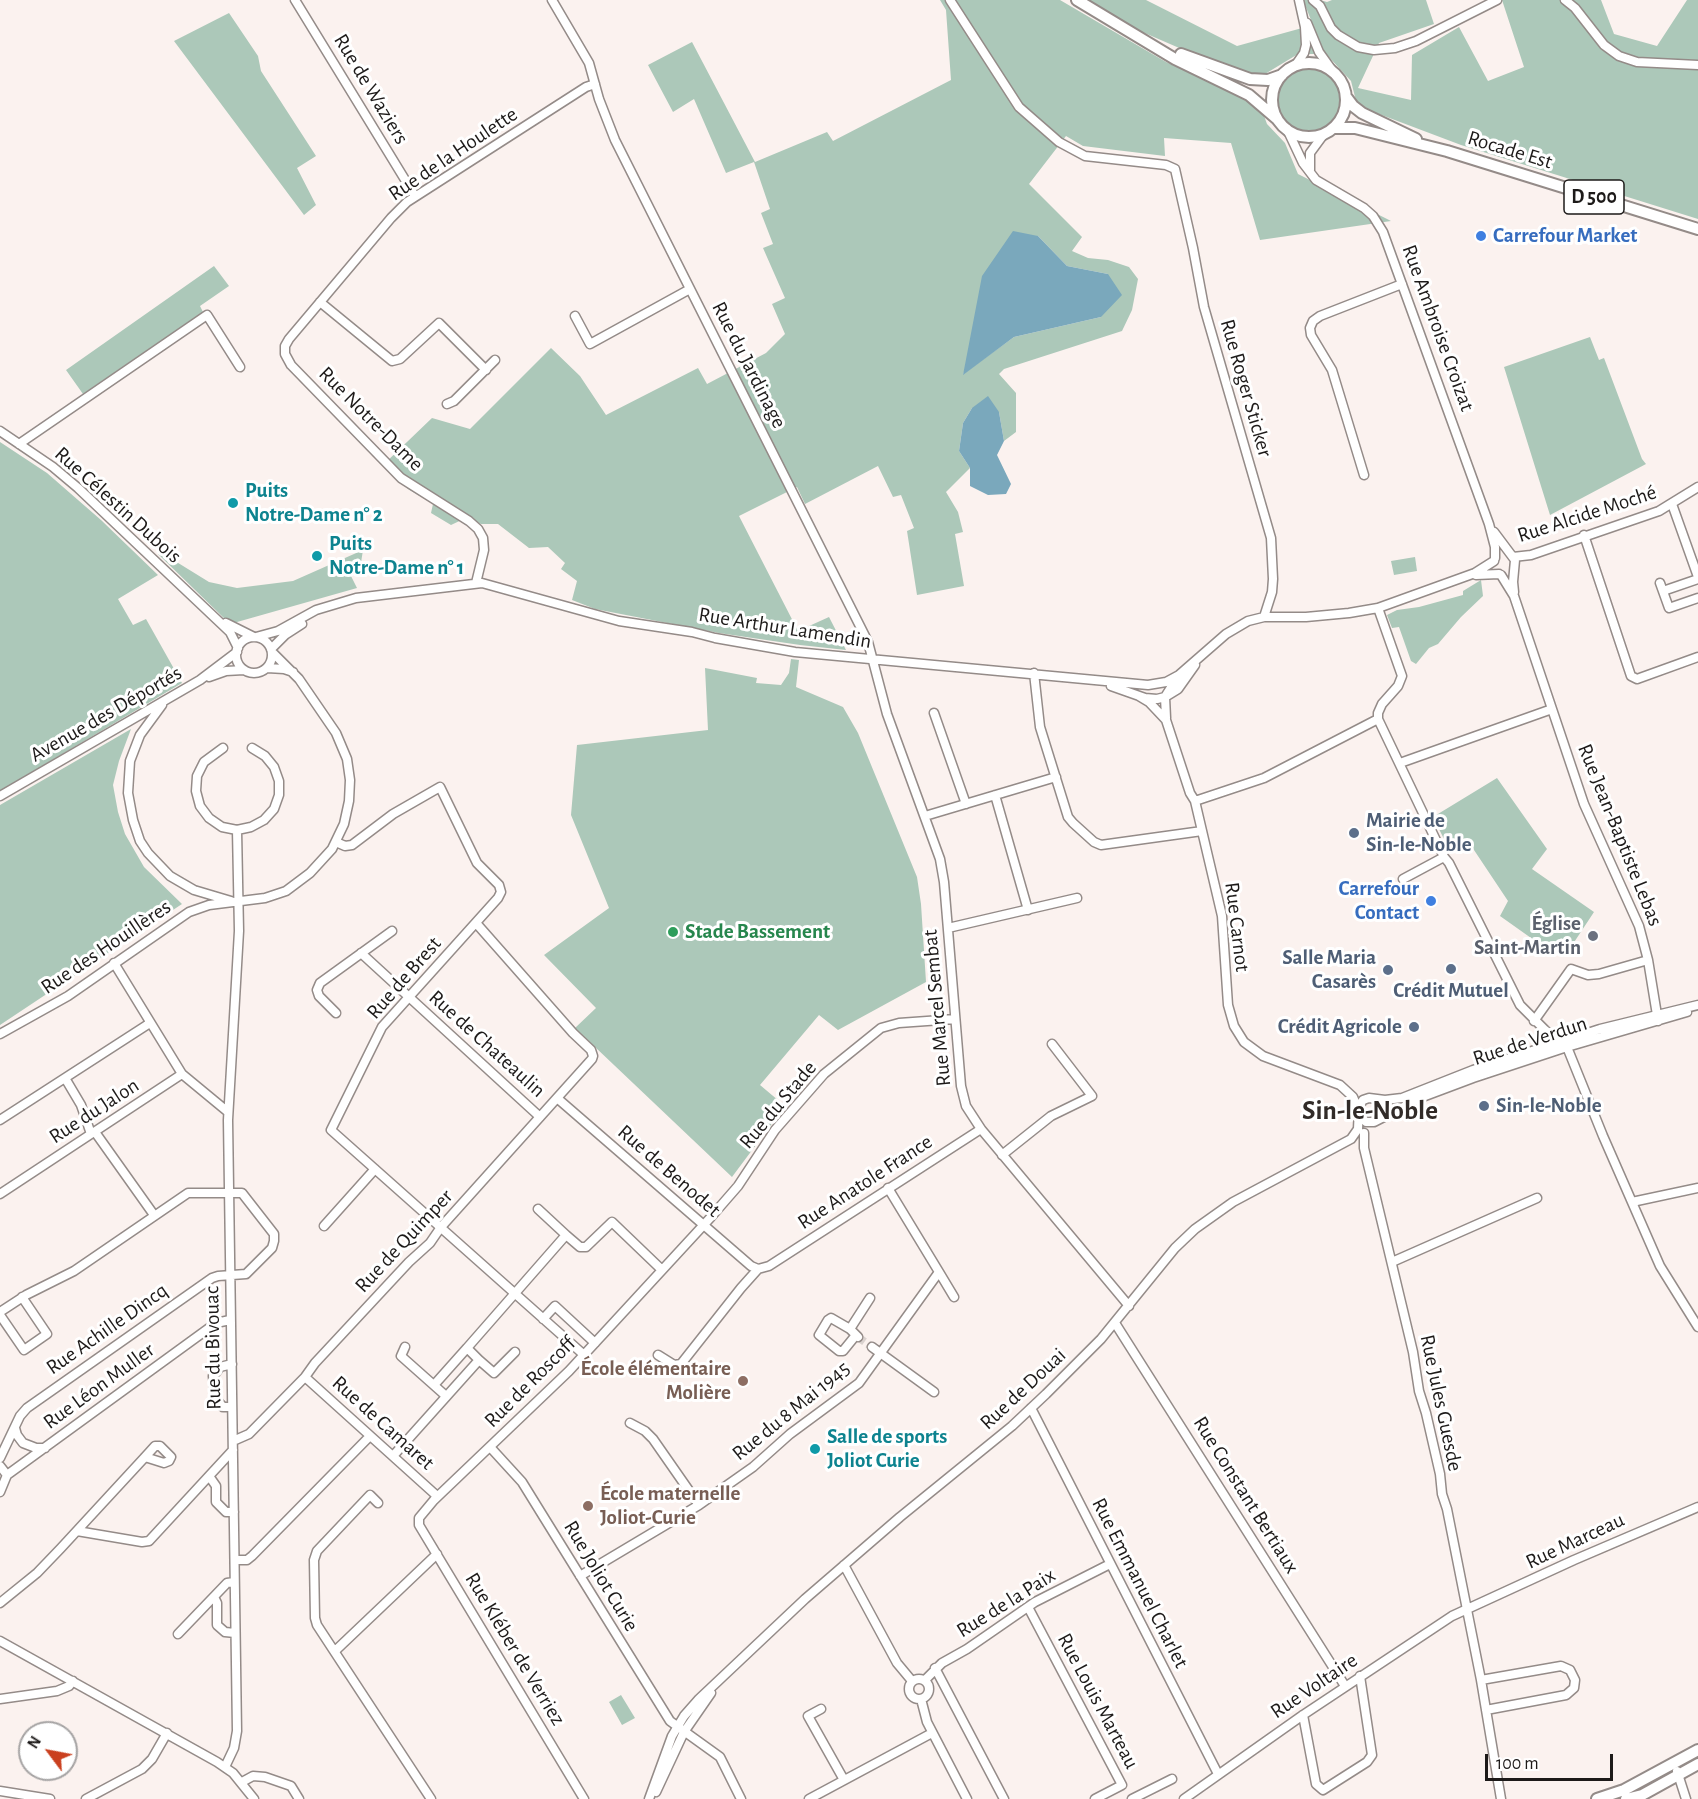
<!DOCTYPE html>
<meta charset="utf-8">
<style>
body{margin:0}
#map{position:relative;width:1698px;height:1799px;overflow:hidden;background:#fbf2ef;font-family:"Alegreya Sans",sans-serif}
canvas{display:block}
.north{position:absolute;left:18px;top:1721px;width:60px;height:60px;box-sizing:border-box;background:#fff;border:2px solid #a5a3a3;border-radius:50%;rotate:302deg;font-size:16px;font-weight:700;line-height:24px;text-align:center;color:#1d1a19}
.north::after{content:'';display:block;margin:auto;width:21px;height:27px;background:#ca401f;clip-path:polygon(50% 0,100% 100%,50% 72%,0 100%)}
.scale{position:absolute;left:1485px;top:1754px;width:128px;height:27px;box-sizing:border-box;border:3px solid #1d1a19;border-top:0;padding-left:8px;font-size:18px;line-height:21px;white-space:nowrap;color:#1d1a19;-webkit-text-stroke:4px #fff;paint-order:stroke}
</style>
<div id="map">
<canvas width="1698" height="1799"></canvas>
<div class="north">N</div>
<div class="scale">100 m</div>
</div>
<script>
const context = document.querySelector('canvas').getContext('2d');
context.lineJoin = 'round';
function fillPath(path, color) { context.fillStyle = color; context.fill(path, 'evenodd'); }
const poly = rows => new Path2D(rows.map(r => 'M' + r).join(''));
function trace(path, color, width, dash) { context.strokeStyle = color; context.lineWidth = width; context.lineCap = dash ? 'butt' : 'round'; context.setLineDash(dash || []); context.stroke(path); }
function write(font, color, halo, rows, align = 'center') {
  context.font = font + ' "Alegreya Sans",sans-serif'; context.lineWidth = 6; context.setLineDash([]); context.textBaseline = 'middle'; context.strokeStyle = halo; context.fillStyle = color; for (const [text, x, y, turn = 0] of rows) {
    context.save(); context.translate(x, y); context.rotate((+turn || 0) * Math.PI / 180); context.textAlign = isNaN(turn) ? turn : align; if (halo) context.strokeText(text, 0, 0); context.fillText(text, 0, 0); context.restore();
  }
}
fillPath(poly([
 [940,0,1060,0,1166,62,1244,98,1263,113,1267,124,1285,143,1298,174,1391,221,1260,240,1231,143,1164,138,1165,156,1083,146,1066,136,1029,184,1082,237,1072,251,1088,258,1108,260,1129,267,1138,279,1132,310,1122,331,1004,369,999,374,1016,393,1016,432,1004,441,999,412,972,408,963,423,959,451,970,468,946,492,958,512,963,532,955,534,964,586,917,595,907,531,914,528,901,495,893,497,878,466,805,504,797,487,739,516,798,631,829,617,846,650,800,645,719,633,595,609,572,600,577,581,561,569,565,563,548,547,529,548,498,524,481,524,468,517,451,525,431,513,433,504,408,489,383,465,432,418,470,429,551,348,580,376,606,415,698,368,707,384,766,353,785,334,772,304,785,298,763,248,773,244,761,213,770,209,754,162,726,173,694,99,673,112,648,65,692,42,755,162,827,132,833,141,951,80,946,10],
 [1038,236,1067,266,1108,274,1101,317,1014,337,963,374],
 [1089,0,1146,0,1237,46,1313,25,1303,0,1320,0,1327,2,1332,0,1426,0,1434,24,1379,43,1358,88,1411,100,1412,55,1459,27,1488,81,1524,67,1502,0,1601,0,1614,34,1657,46,1687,0,1698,0,1698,219,1461,145,1371,111,1356,101,1351,81,1326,54,1298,54,1265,74,1252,74,1200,57,1140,31],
 [229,13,258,56,261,71,316,156,297,168,316,205,304,215,174,41],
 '1278 100a31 31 0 1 1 62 0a31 31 0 1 1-62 0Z',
 [214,266,229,286,200,306,203,312,83,394,66,370],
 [1590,337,1599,360,1604,358,1642,459,1646,464,1550,515,1504,367],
 [0,442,47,473,101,520,158,575,118,599,133,625,146,619,182,683,0,791],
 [363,550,360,569,350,574,357,588,230,624,158,554,162,553,209,582,237,588,293,581],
 [1415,557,1417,571,1394,575,1391,561],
 [1481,580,1483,596,1461,617,1438,644,1429,648,1416,664,1411,661,1399,627,1392,628,1387,615,1397,610,1419,607,1463,595,1463,591],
 [791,659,799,660,796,687,843,707,858,733,917,877,921,904,926,982,838,1030,819,1015,760,1085,785,1106,732,1177,575,1028,596,1008,544,955,609,908,571,815,577,745,708,730,705,668,757,678,756,683,781,685,789,673],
 [131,729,119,761,113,785,118,812,125,834,144,867,182,904,0,1025,0,805],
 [1497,778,1547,849,1532,869,1594,912,1565,956,1558,951,1555,955,1500,916,1508,901,1470,844,1451,853,1433,817],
 [621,1695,635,1718,622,1725,609,1702]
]), '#acc8b9');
fillPath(poly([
 [1013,231,1038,236,1067,266,1108,274,1122,295,1101,317,1014,337,963,375,982,276],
 [988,396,999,412,1004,441,997,455,1011,484,1006,494,988,495,970,486,970,468,959,451,963,423,972,408]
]), '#7aa8bc');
trace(poly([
 [858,1337,872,1347]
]), '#dad2cf', 8, [8, 4]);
const minor = poly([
 [295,0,415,196],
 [552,0,589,63,599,99,615,140,868,642,887,714,940,859,944,882,961,1086,966,1106,981,1129,1129,1306],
 [950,0,1019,107,1059,142,1085,156,1166,165,1175,169,1193,248,1204,307,1271,538,1273,579,1272,592,1264,617],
 [1313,0,1320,6,1331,28,1338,35,1358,47,1374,50,1395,48,1416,41,1497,0],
 [1565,0,1575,8,1604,45,1619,56,1637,62,1698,65],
 [1307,23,1319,52,1334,73],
 [1295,66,1304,53,1306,45,1305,27,1299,0],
 [1287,129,1303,163,1316,180,1364,208,1373,216,1383,232,1489,524,1495,547,1495,558],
 [1310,170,1310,153,1324,134],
 [320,302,392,361,400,359,439,323,486,370],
 [575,316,590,344,690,289],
 [447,404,454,401,495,360],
 [0,431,53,467,78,488,230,632,238,648],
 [19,444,207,315,240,367],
 [1364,475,1332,370,1311,335,1310,328,1313,321,1320,316,1402,284],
 [1672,504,1698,577],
 [1494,532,1515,560,1513,582,1514,592],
 [1584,535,1631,676,1637,679,1698,657],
 [1513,557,1531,555,1659,511,1698,487],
 [1476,575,1499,574],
 [1501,575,1514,596,1584,804,1639,926,1648,960,1658,1021],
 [476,583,484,550,483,538,478,529,469,521,401,478,291,365,285,354,285,346,289,339,391,218,407,202,586,87,595,84],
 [1660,583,1669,608,1698,598],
 [1663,591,1698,579],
 [1378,608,1402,676,1398,686,1382,704,1378,713,1378,719,1444,857,1403,879],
 [226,623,254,637],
 '236 655a18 18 0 1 1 36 0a18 18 0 1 1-36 0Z',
 [256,637,278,631,316,610,356,598,482,583,619,621,692,632,715,638,795,652,1148,685,1166,682,1179,675,1226,634,1248,621,1264,617,1306,617,1349,613,1378,608,1475,573,1494,561],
 [271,649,285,635,302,624],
 [267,668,284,669,293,672],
 [1034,673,1040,727,1068,817,1073,823,1094,842,1101,845,1202,831],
 [209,677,226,671,244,670],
 [1111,686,1145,698,1157,699,1165,697,1178,689,1195,665],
 [1139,696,1149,702,1166,720,1190,793,1195,801,1222,916,1228,1005,1234,1026,1244,1042,1263,1056,1340,1085,1353,1097,1358,1109],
 [162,705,140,735,130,761,128,793,133,820,140,841,148,853,170,876,194,890,231,901],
 [934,713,966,804],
 [1166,718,1165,697,1177,678],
 [223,748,204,762,197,776,196,791,200,806,209,818,222,827,237,830,251,827,264,820,274,809,279,795,279,781,274,767,265,756,252,748],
 [1400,763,1552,709],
 [995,795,1028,910],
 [0,796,200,680,237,652],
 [1195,801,1264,778,1378,719],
 [925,816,1056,777],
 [336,842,345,846,352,845,393,814,440,787,477,863,499,885,501,892,498,898,382,1027,331,1130,583,1354],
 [1444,857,1449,863,1520,1005,1545,1030,1567,1047,1603,1136,1660,1266,1698,1327],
 [948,928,1077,898],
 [361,953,540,1117],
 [114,963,182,1074,228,1112],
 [336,1013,319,996,317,990,320,983,392,931],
 [1534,1021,1571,969,1588,975,1599,974,1648,960],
 [0,1034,68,996,189,912,209,905,265,898,286,891,310,873,332,849,344,824,349,801,350,780,347,759,336,733,299,679,272,652],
 [65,1078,81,1105,91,1134],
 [557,1098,751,1266,758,1269],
 [1359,1115,1366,1122,1374,1122,1425,1096,1473,1078,1567,1047,1687,1012],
 [0,1120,150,1023],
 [95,1132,154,1215],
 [1364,1133,1364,1148,1413,1352,1419,1391,1426,1413,1440,1474,1442,1494,1447,1509,1481,1680,1501,1799],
 [1002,1155,1051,1116,1092,1096,1052,1044],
 [0,1194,182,1074],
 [1632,1202,1698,1188],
 [538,1209,566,1235],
 [324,1226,375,1169],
 [1392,1262,1537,1198],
 [939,1272,954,1297],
 [0,1312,26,1295,74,1271,188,1193,242,1193,274,1234,274,1241,272,1248,246,1274,218,1276,212,1278,27,1408,20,1416,0,1458],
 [0,1315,24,1350,47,1334,22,1297],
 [543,1319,555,1306,595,1343],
 [1115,1323,1345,1686],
 [850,1329,870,1298],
 [856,1335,843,1351,839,1351,819,1335,828,1320,831,1318,850,1329,858,1337],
 [405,1347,401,1356,446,1396],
 [872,1347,934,1392],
 [658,1355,674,1365,681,1364,741,1288,758,1269,769,1266,981,1129],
 [479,1360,494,1373,515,1352],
 [232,1364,220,1367,213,1376,215,1398,223,1407,232,1407],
 [305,1377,437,1496],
 [434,1385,467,1348],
 [1031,1408,1218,1774],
 [630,1423,645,1431,653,1439,699,1505],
 [15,1428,17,1435,23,1443,36,1448,45,1448],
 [233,1441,249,1434,305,1377,315,1363,409,1262,430,1243,441,1227,592,1059,593,1056,591,1050,573,1033,476,923],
 [490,1447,522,1482,670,1721,720,1757,741,1799],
 [393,1456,479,1360,467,1348,566,1235,580,1247,586,1247,612,1222,662,1270],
 [0,1466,7,1475],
 [209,1476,216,1486,216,1502,226,1512,234,1512],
 [0,1492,7,1475,216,1323,230,1320],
 [378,1503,370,1495,317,1551,314,1560,315,1618,317,1625,431,1799],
 [77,1531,142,1542,149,1541,233,1450],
 [235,1560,247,1560,252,1556,370,1436],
 [844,1565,897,1663,912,1681],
 [580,1576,699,1505,753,1467,790,1434,859,1383,939,1272,888,1188],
 [214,1597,217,1603,217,1625,225,1632,235,1633],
 [0,1603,37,1573,61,1548,145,1457,155,1446,160,1446,171,1457,169,1461,164,1463,145,1457],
 [1028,1607,1122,1785,1095,1799],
 [178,1634,227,1583,234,1582],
 [0,1641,217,1762,233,1773,254,1799],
 [335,1651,437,1554],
 [935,1668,1004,1799],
 '909 1689a10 10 0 1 1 20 0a10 10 0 1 1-20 0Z',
 [925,1680,942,1663,967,1649,1035,1602,1110,1564],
 [1481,1680,1561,1666,1570,1670,1575,1680,1574,1688,1566,1695,1486,1710],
 [0,1699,57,1691,69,1686,73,1681],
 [921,1699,927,1722,967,1799],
 [821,1709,808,1716,844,1780],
 [1303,1715,1316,1784,1323,1790,1367,1762,1372,1755,1360,1676],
 [225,1767,234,1748,237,1731,228,1120,239,931,237,830],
 [1677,1771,1686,1799],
 [242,1782,253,1776,265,1777,291,1786,299,1799],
 [0,1791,50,1799],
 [656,1792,684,1732,711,1693],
 [86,1799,142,1769,152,1759,167,1733],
 [584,1799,419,1525,419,1518,434,1500,569,1371,711,1217,738,1186,775,1130,824,1074,881,1028,899,1023,955,1019],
 [649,1799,672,1736,684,1716,699,1699,805,1599,900,1517,1012,1426,1046,1394,1101,1339,1175,1248,1195,1229,1233,1202,1351,1139,1358,1129,1359,1107,1363,1100,1369,1098,1385,1100,1402,1098,1473,1070,1600,1029,1698,1005],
 [809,1799,932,1733],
 [1132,1799,1172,1779],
 [1184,1799,1303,1715,1452,1616,1574,1560,1698,1507]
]);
const major = poly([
 [1077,0,1175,59,1249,95,1277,119],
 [1181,54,1250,79,1268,80,1282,75],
 '1272 100a37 37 0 1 1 74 0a37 37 0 1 1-74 0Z',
 [1347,98,1353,106,1362,113,1416,139],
 [1334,128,1355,128,1447,151,1698,229],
 [1597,1799,1624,1790,1698,1750],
 [1626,1799,1642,1795,1698,1764]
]);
trace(minor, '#948b88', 11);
trace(major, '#948b88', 14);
trace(minor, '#fff', 8);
trace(major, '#fff', 10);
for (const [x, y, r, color] of [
 [1481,236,6,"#3f7fe0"],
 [233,503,6,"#0f9aa8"],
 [317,556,6,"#0f9aa8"],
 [1354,833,6,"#5c6f8a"],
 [1431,901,6,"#3f7fe0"],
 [673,932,6,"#2e9e5b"],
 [1593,936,6,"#6b7280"],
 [1451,969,6,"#5c6f8a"],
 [1388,970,6,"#5c6f8a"],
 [1414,1027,6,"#5c6f8a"],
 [1484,1106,6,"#5c6f8a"],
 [743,1381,6,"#8d6e63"],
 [815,1449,6,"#0f9aa8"],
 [588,1506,6,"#8d6e63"]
]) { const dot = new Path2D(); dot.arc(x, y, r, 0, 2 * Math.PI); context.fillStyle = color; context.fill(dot); trace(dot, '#fff', 2); }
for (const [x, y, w] of [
 [1594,197,60]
]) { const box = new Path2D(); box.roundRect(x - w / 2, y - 17, w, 34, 4.5); context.fillStyle = '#fff'; context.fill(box); trace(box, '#1d1a19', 1.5); }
write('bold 20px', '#1d1a19', null, [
 ["D 500",1594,197]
]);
write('21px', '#1d1a19', '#fff', [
 ["Rue de Waziers",371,89,59],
 ["Rocade Est",1510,150,17],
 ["Rue de la Houlette",453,154,-34],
 ["Rue Ambroise Croizat",1438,328,70],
 ["Rue du Jardinage",749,365,63],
 ["Rue Roger Sticker",1246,388,74],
 ["Rue Notre-Dame",371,419,45],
 ["Rue Célestin Dubois",118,505,42],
 ["Rue Alcide Moché",1587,514,-18],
 ["Rue Arthur Lamendin",785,628,9],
 ["Avenue des Déportés",106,714,-30],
 ["Rue Jean-Baptiste Lebas",1620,835,68],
 ["Rue Carnot",1237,927,83],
 ["Rue des Houillères",106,947,-34],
 ["Rue de Brest",404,978,-49],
 ["Rue Marcel Sembat",937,1008,-95],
 ["Rue de Verdun",1530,1041,-18],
 ["Rue de Chateaulin",487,1044,42],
 ["Rue du Stade",778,1105,-50],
 ["Rue du Jalon",94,1111,-33],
 ["Rue de Benodet",669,1171,41],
 ["Rue Anatole France",865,1182,-33],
 ["Rue de Quimper",404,1241,-47],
 ["Rue Achille Dincq",107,1329,-35],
 ["Rue du Bivouac",213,1348,-91],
 ["Rue de Roscoff",530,1382,-45],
 ["Rue Léon Muller",99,1386,-36],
 ["Rue de Douai",1023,1389,-43],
 ["Rue Jules Guesde",1441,1403,78],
 ["Rue du 8 Mai 1945",791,1411,-39],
 ["Rue de Camaret",383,1423,42],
 ["Rue Constant Bertiaux",1246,1495,58],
 ["Rue Marceau",1575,1541,-25],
 ["Rue Joliot Curie",601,1576,59],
 ["Rue Emmanuel Charlet",1140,1583,63],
 ["Rue de la Paix",1006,1603,-32],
 ["Rue Kléber de Verriez",515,1649,59],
 ["Rue Voltaire",1314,1686,-34],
 ["Rue Louis Marteau",1098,1701,62]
]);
write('bold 21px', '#366cbe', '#fff', [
 ["Carrefour Market",1493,236],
 ["Carrefour",1419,889,"right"],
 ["Contact",1419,913,"right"]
], 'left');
write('bold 21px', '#0d838f', '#fff', [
 ["Puits",245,491],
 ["Notre-Dame n° 2",245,515],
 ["Puits",329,544],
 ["Notre-Dame n° 1",329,568],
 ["Salle de sports",827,1437],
 ["Joliot Curie",827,1461]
], 'left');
write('bold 21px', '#4e5e75', '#fff', [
 ["Mairie de",1366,821],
 ["Sin-le-Noble",1366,845],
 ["Salle Maria",1376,958,"right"],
 ["Casarès",1376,982,"right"],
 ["Crédit Mutuel",1451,991,"center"],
 ["Crédit Agricole",1402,1027,"right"],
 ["Sin-le-Noble",1496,1106]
], 'left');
write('bold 21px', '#5b616d', '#fff', [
 ["Église",1581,924],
 ["Saint-Martin",1581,948]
], 'right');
write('bold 21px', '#27864d', '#fff', [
 ["Stade Bassement",685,932]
], 'left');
write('bold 21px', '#785e54', '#fff', [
 ["École élémentaire",731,1369],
 ["Molière",731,1393],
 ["École maternelle",600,1494,"left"],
 ["Joliot-Curie",600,1518,"left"]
], 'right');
write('bold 27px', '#312b28', '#fff', [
 ["Sin-le-Noble",1370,1111]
]);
</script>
